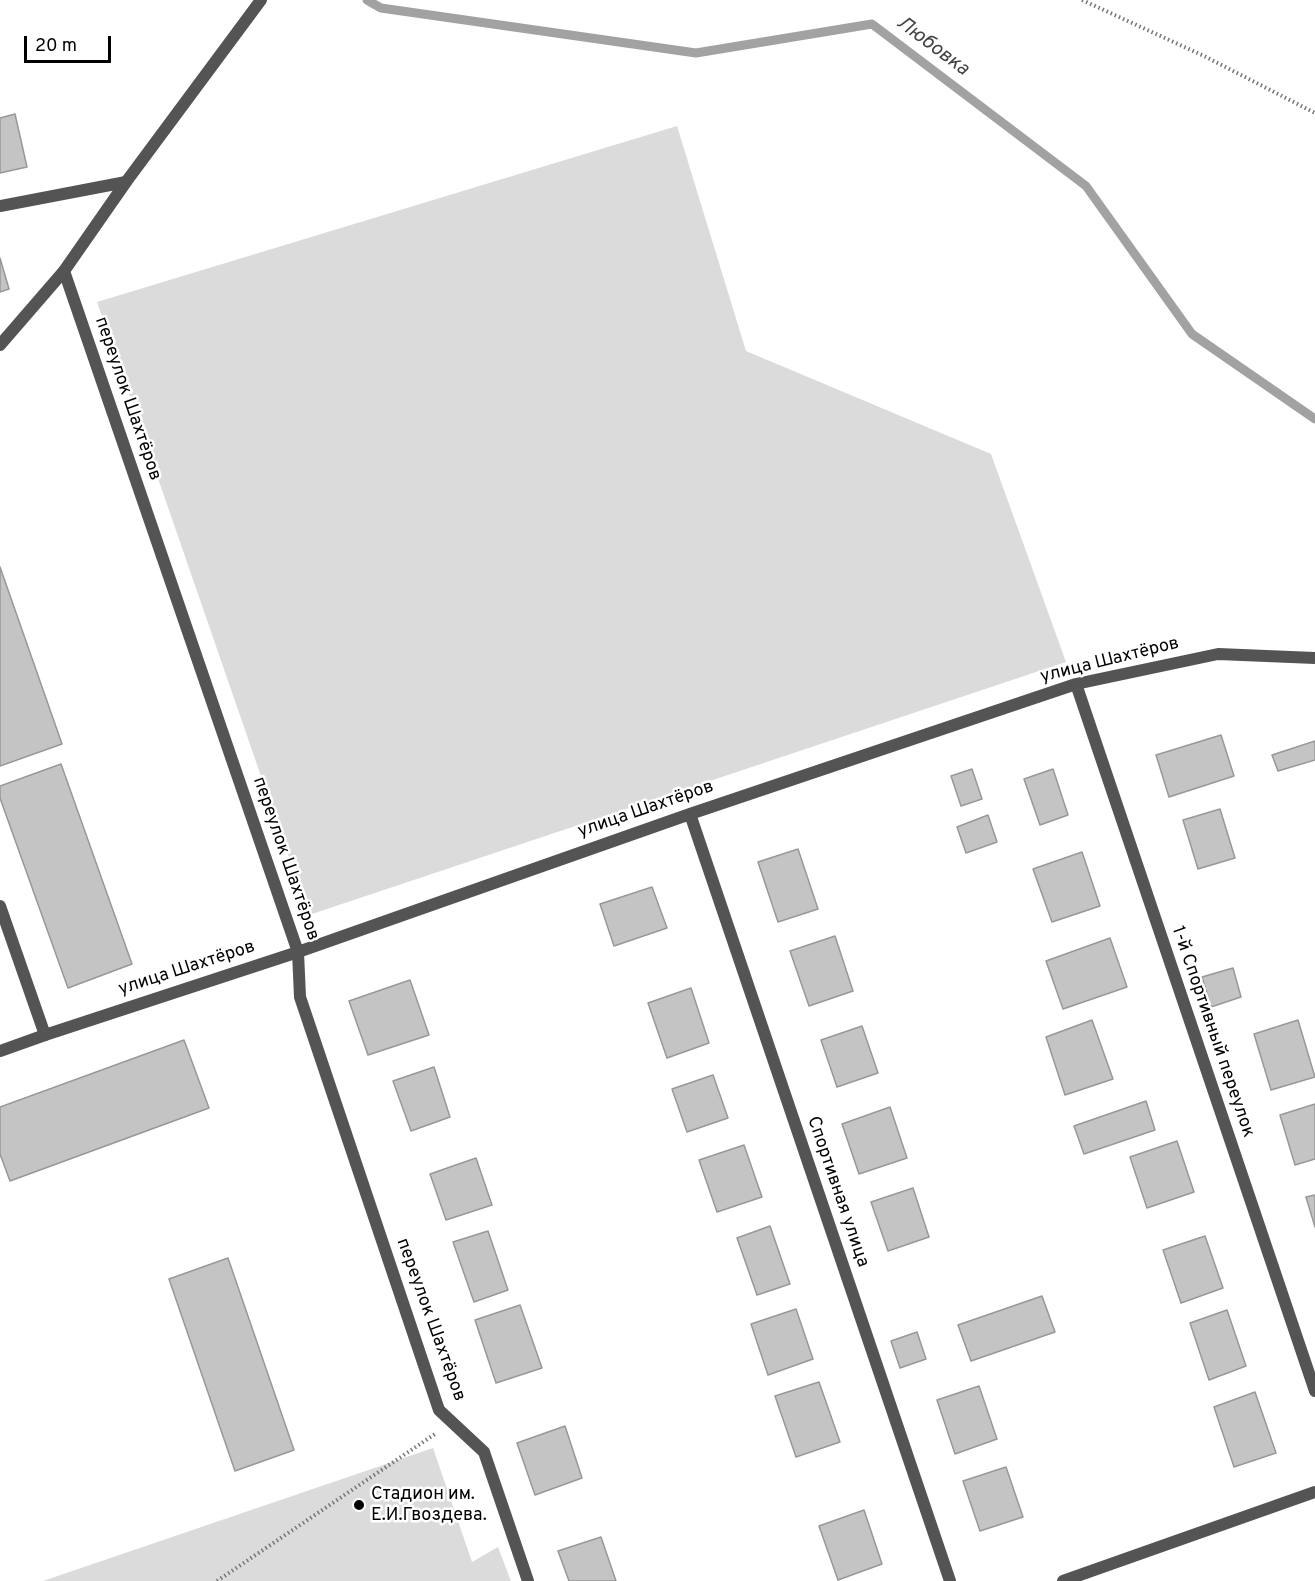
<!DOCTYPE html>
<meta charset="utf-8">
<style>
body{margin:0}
#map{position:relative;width:1315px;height:1581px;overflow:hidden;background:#fff;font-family:Overpass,sans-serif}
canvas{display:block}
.scale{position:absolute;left:24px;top:36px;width:87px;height:27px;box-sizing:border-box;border:3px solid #000;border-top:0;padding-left:8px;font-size:18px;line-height:21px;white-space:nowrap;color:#000;-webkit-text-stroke:4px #fff;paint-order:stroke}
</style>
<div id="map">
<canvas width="1315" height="1581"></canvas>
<div class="scale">20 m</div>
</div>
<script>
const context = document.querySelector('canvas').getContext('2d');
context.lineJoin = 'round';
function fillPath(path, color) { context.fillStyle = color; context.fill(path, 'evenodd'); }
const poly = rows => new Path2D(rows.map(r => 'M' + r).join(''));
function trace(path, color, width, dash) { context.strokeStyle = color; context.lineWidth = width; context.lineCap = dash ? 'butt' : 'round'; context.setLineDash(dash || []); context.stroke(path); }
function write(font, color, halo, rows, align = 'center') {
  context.font = font + ' Overpass,sans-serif'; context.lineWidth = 5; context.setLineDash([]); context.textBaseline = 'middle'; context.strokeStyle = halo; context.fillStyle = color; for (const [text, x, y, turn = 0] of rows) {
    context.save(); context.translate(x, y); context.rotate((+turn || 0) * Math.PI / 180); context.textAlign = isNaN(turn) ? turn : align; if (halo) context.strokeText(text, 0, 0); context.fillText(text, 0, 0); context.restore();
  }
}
fillPath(poly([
 [677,126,746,351,991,454,1066,662,309,915,97,302],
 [433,1448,472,1562,498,1547,511,1581,43,1581]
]), '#dbdbdb');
trace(poly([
 [367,0,381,8,696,53,872,24,1086,186,1192,334,1315,419]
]), '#a2a2a2', 9);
const building = poly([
 [15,114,27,167,0,173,0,118,15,114],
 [0,258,9,289,0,292,0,258],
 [0,567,62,744,0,766,0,567],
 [1221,735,1234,776,1169,797,1156,755,1221,735],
 [1315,741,1315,760,1278,771,1272,755,1315,741],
 [61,764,132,964,68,988,0,798,0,786,61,764],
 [972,769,982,799,961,806,951,776,972,769],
 [1053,769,1068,815,1040,825,1024,779,1053,769],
 [1220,809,1235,858,1198,869,1183,820,1220,809],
 [988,815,997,842,966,853,957,827,988,815],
 [798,849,818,909,778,922,758,862,798,849],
 [1082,852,1100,906,1052,922,1033,869,1082,852],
 [652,887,667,928,614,946,600,904,652,887],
 [835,936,853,991,809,1006,790,951,835,936],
 [1110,938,1127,987,1063,1009,1046,961,1110,938],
 [1233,968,1241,997,1211,1007,1202,977,1233,968],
 [410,980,429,1035,368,1055,349,1001,410,980],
 [691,988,709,1043,667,1058,648,1003,691,988],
 [1092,1020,1113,1079,1065,1095,1046,1037,1092,1020],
 [1298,1020,1315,1077,1271,1090,1254,1034,1298,1020],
 [862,1026,878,1073,837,1087,821,1040,862,1026],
 [184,1040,209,1108,10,1181,0,1154,0,1107,184,1040],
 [434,1067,450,1117,411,1131,393,1081,434,1067],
 [713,1075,728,1118,687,1132,672,1089,713,1075],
 [1146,1101,1155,1130,1084,1154,1074,1126,1146,1101],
 [1315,1104,1315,1159,1295,1165,1280,1115,1315,1104],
 [890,1107,907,1158,859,1174,842,1124,890,1107],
 [1177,1141,1194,1192,1147,1208,1130,1157,1177,1141],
 [744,1145,762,1197,717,1212,699,1160,744,1145],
 [476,1158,492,1205,446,1220,430,1174,476,1158],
 [913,1188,929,1237,888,1251,871,1202,913,1188],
 [1315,1195,1315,1227,1306,1197,1315,1195],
 [770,1226,790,1284,757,1295,737,1238,770,1226],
 [488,1231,508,1290,474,1302,453,1242,488,1231],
 [1205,1236,1223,1288,1181,1303,1163,1250,1205,1236],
 [228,1258,294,1450,235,1471,169,1279,228,1258],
 [1042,1296,1055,1332,971,1361,958,1325,1042,1296],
 [520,1305,542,1368,496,1383,475,1320,520,1305],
 [796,1309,813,1359,768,1375,751,1324,796,1309],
 [1227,1310,1246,1366,1209,1380,1190,1323,1227,1310],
 [917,1332,926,1359,900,1368,891,1341,917,1332],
 [819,1382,840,1442,796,1457,775,1396,819,1382],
 [979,1386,997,1439,955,1454,937,1400,979,1386],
 [1255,1392,1276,1453,1234,1467,1214,1407,1255,1392],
 [565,1426,582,1478,535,1495,517,1443,565,1426],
 [1006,1467,1023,1517,980,1531,963,1481,1006,1467],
 [864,1510,882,1564,838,1580,819,1526,864,1510],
 [601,1537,616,1581,569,1581,558,1551,601,1537]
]);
fillPath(building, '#c4c4c4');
trace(building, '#989898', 1.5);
trace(poly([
 [1082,0,1204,56,1315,113],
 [217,1581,435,1434]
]), '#767676', 4, [1.5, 3]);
trace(poly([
 [1063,1581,1315,1492]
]), '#545454', 12);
trace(poly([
 [0,206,126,182],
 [64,271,298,952,300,997,439,1410,484,1452,528,1581],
 [1076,684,1315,1391],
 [690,814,950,1581],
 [45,1035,298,952,690,814,1076,684,1218,654,1315,658]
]), '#545454', 12);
trace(poly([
 [0,345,64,271,126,182,261,0],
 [0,906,45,1035,0,1051]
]), '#545454', 12);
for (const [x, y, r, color] of [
 [359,1505,6,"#000"]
]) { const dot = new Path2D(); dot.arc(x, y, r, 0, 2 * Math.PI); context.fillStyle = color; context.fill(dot); trace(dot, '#fff', 2); }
write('18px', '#000', '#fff', [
 ["переулок Шахтёров",127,399,71],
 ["улица Шахтёров",1110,661,-14],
 ["улица Шахтёров",646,810,-19],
 ["переулок Шахтёров",285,859,71],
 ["улица Шахтёров",187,969,-18],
 ["1-й Спортивный переулок",1212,1032,71],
 ["Спортивная улица",837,1192,71],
 ["переулок Шахтёров",430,1320,70]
]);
write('18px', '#000', '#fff', [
 ["Стадион им.",371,1495],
 ["Е.И.Гвоздева.",371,1516]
], 'left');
write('italic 20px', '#434343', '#fff', [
 ["Любовка",932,47,37]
]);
</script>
